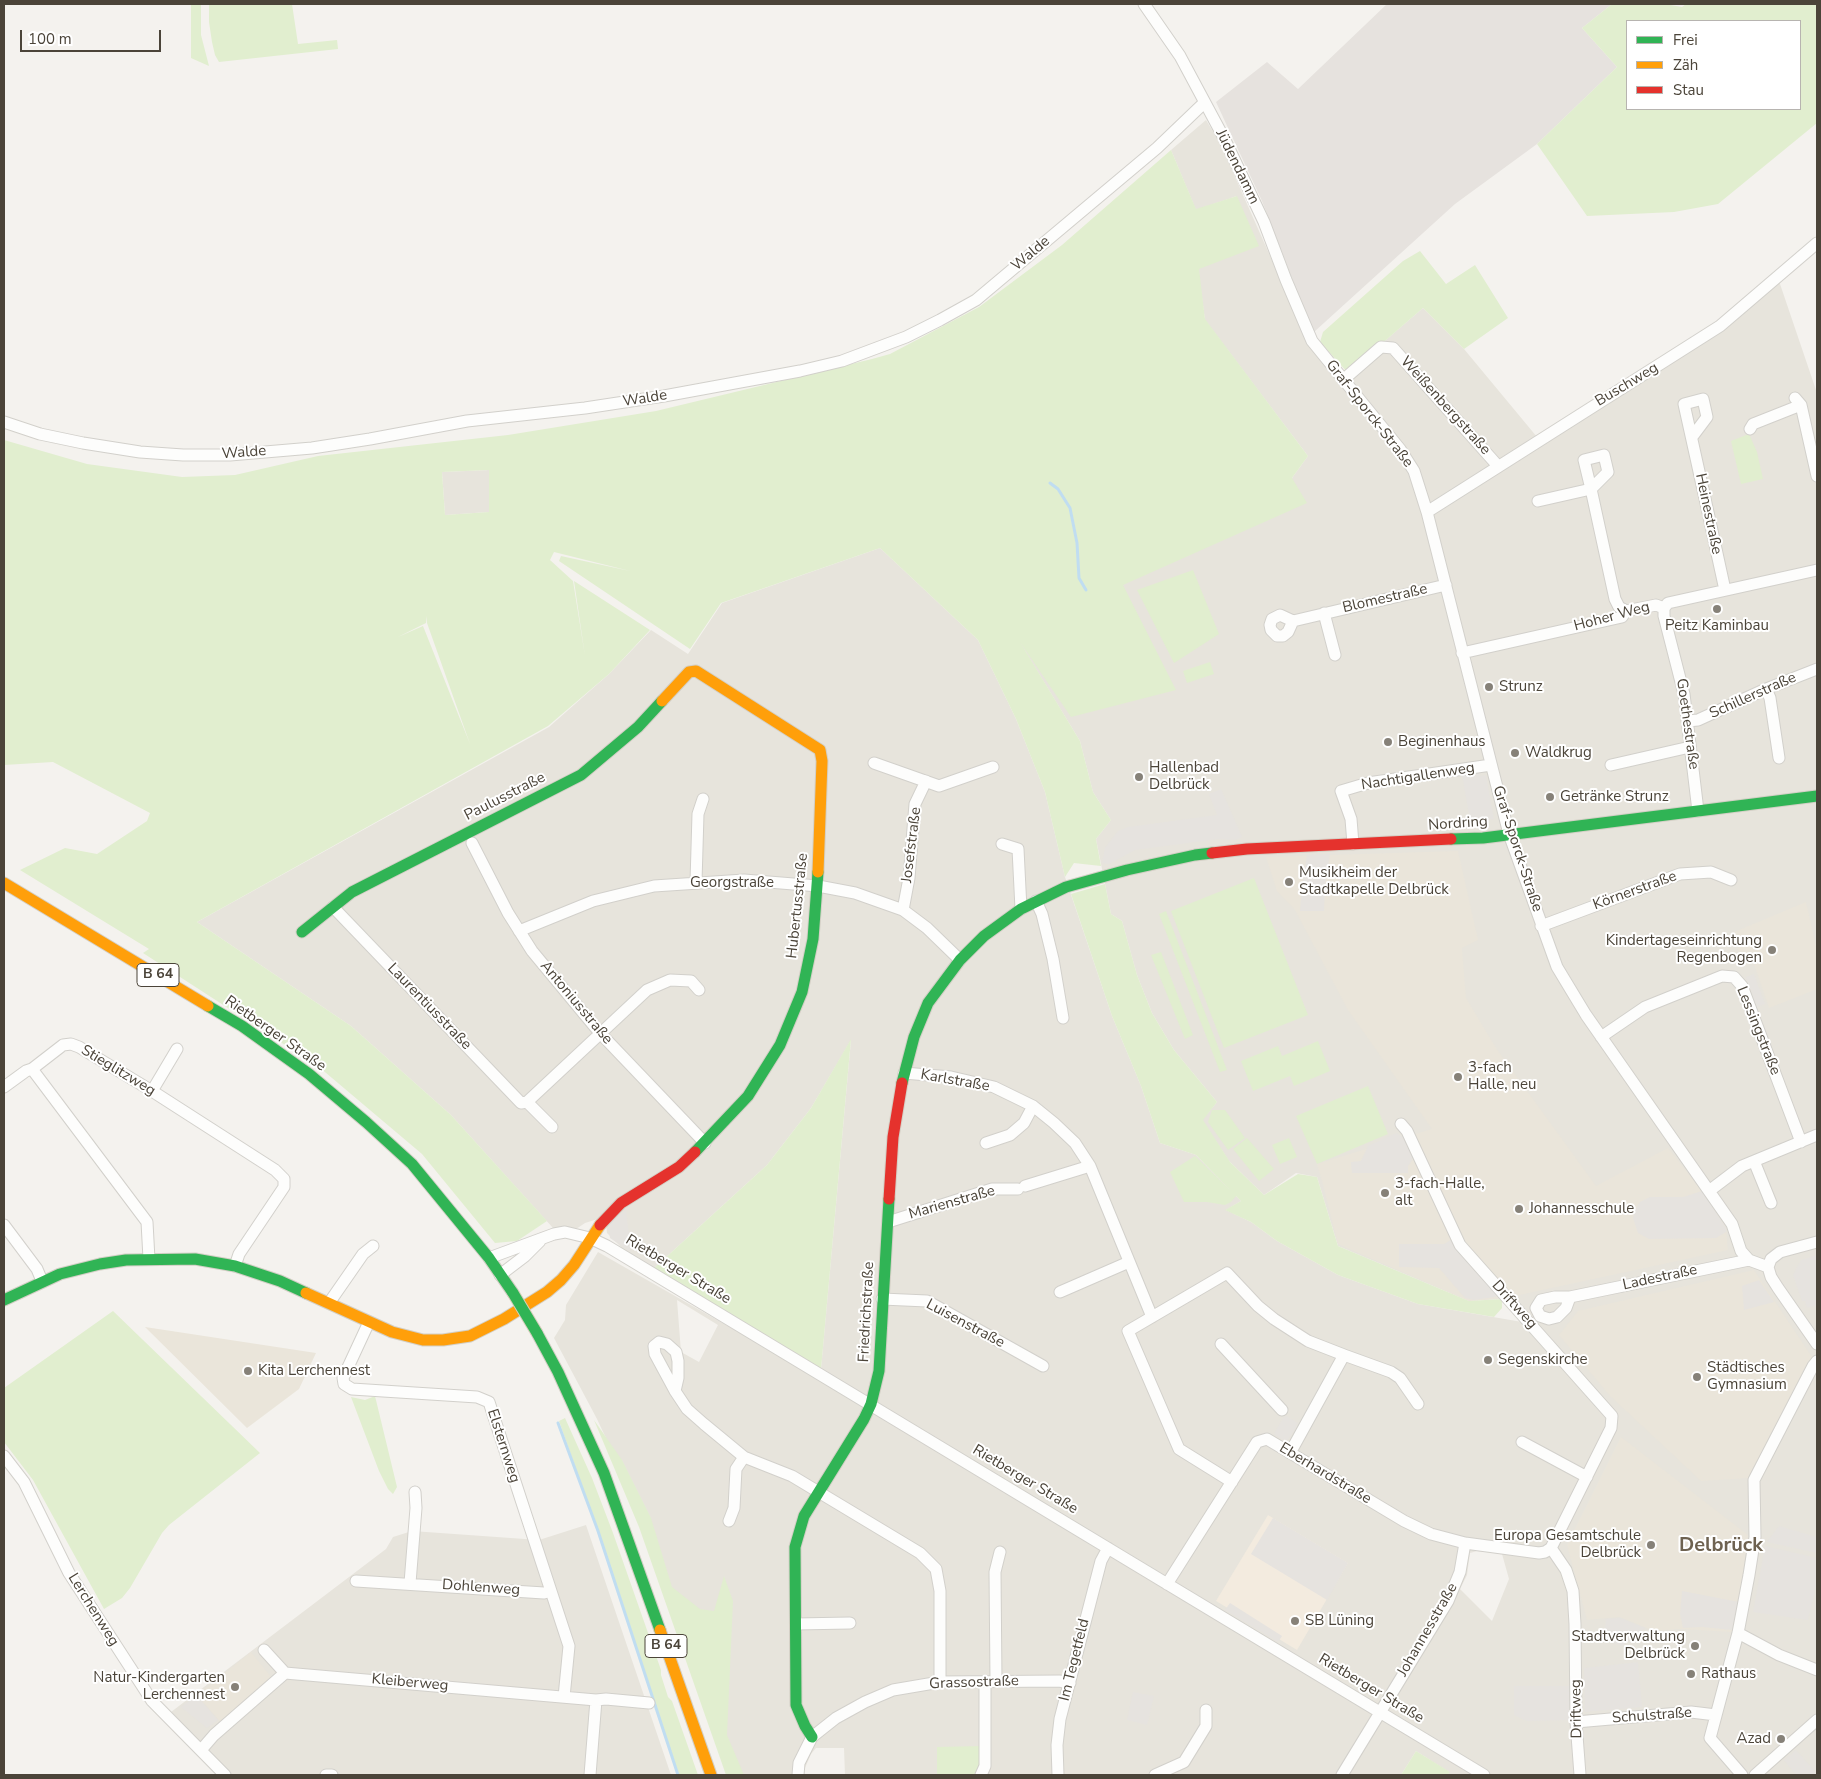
<!DOCTYPE html>
<meta charset="utf-8">
<style>
body{margin:0}
#map{position:relative;width:1821px;height:1779px;overflow:hidden;background:#f4f2ee;font-family:"Nunito Sans",sans-serif}
canvas{display:block}
.frame{position:absolute;inset:0;border:5px solid #4b4439;pointer-events:none}
.legend{position:absolute;left:1626px;top:20px;width:175px;height:90px;box-sizing:border-box;background:#fff;border:1px solid #b7b4b0;margin:0;padding:6px 9px;list-style:none;font-size:15px;color:#4b4439}
.legend li{display:flex;align-items:center;gap:10px;height:25px}
.legend b{width:25px;border:1px solid #b7b4b0}
.scale{position:absolute;left:20px;top:30px;width:141px;height:22px;box-sizing:border-box;border:2px solid #4b4439;border-top:0;padding-left:6px;font-size:15px;line-height:18px;white-space:nowrap;color:#4b4439;-webkit-text-stroke:4px #fff;paint-order:stroke}
</style>
<div id="map">
<canvas width="1821" height="1779"></canvas>
<div class="frame"></div>
<ul class="legend">
<li><b style="height:6px;background:#30b455"></b>Frei</li>
<li><b style="height:6px;background:#ff9f0a"></b>Zäh</li>
<li><b style="height:6px;background:#e5322d"></b>Stau</li>
</ul>
<div class="scale">100 m</div>
</div>
<script>
const context = document.querySelector('canvas').getContext('2d');
context.lineJoin = 'round';
function fillPath(path, color) { context.fillStyle = color; context.fill(path, 'evenodd'); }
const poly = rows => new Path2D(rows.map(r => 'M' + r).join(''));
function trace(path, color, width, dash) { context.strokeStyle = color; context.lineWidth = width; context.lineCap = dash ? 'butt' : 'round'; context.setLineDash(dash || []); context.stroke(path); }
function write(font, color, halo, rows, align = 'center') {
  context.font = font + ' "Nunito Sans",sans-serif'; context.lineWidth = 4; context.setLineDash([]); context.textBaseline = 'middle'; context.strokeStyle = halo; context.fillStyle = color; for (const [text, x, y, turn = 0] of rows) {
    context.save(); context.translate(x, y); context.rotate((+turn || 0) * Math.PI / 180); context.textAlign = isNaN(turn) ? turn : align; if (halo) context.strokeText(text, 0, 0); context.fillText(text, 0, 0); context.restore();
  }
}
fillPath(poly([
 [1206,120,1220,143,1310,346,1337,382,1423,308,1464,349,1542,443,1779,281,1817,393,1817,1775,1448,1775,1449,1772,1416,1751,1401,1775,845,1775,844,1748,816,1748,811,1754,805,1768,804,1775,732,1775,620,1468,597,1419,554,1338,565,1320,566,1305,598,1252,817,1377,821,1369,851,1040,811,1108,767,1165,653,1269,625,1251,607,1233,606,1223,601,1218,585,1223,576,1229,553,1228,451,1115,351,1026,197,922,549,727,609,674,651,630,688,654,722,603,880,548,978,640,1016,719,1045,792,1065,877,1112,1016,1141,1086,1160,1143,1196,1155,1241,1201,1226,1210,1251,1222,1277,1241,1338,1275,1418,1304,1522,1322,1502,1299,1469,1301,1338,1246,1317,1177,1296,1173,1264,1195,1229,1161,1202,1120,1217,1102,1174,1050,1152,1013,1137,975,1122,921,1111,914,1096,839,1111,820,1093,792,1080,741,1011,628,1292,478,1308,456,1205,320,1198,269,1237,196,1196,210,1171,150],
 [677,1300,718,1325,699,1362,681,1352],
 [1477,1551,1502,1554,1509,1579,1492,1621,1460,1589,1467,1575,1470,1553],
 [489,470,489,512,445,515,442,472],
 [586,1525,671,1775,231,1775,171,1712,386,1549,393,1537,412,1531,539,1540]
]), '#e7e4dc');
fillPath(poly([
 [1268,1515,1348,1563,1297,1650,1216,1601]
]), '#f3ebdf');
fillPath(poly([
 [1387,4,1612,4,1582,28,1617,67,1537,144,1455,204,1314,332,1310,325,1262,201,1216,102,1267,62,1298,89]
]), '#e6e2de');
fillPath(poly([
 [1458,851,1478,940,1462,948,1466,998,1496,1048,1596,1186,1668,1148,1702,1191,1726,1228,1728,1250,1505,1298,1469,1301,1338,1244,1323,1184,1317,1164,1432,1129,1348,1010,1295,910,1277,891,1266,857],
 [1806,902,1817,951,1817,989,1769,1008,1754,964,1742,961,1732,933],
 [1754,1270,1812,1357,1748,1478,1701,1481,1610,1396,1559,1335,1578,1311],
 [145,1327,316,1353,299,1389,247,1428],
 [1621,1437,1748,1535,1740,1598,1732,1632,1680,1629,1654,1631,1620,1617,1587,1620,1567,1545],
 [251,1652,272,1678,222,1724,197,1695]
]), '#eae5da');
fillPath(poly([
 [191,4,201,4,201,35,209,66,191,58],
 [209,4,292,4,298,44,337,40,338,49,219,62,215,55,212,42,209,22],
 [1612,4,1665,4,1682,7,1686,4,1817,4,1817,123,1718,204,1674,212,1587,216,1537,144,1617,67,1582,28],
 [1627,21,1800,21,1800,109,1627,109],
 [1171,150,1196,209,1237,196,1259,246,1199,269,1205,319,1308,456,1292,478,1307,503,1123,585,1176,690,1071,717,1020,642,1080,741,1093,792,1111,820,1096,839,1101,866,1074,863,1065,877,1045,792,1016,719,978,640,880,548,721,603,690,649,559,561,561,556,630,571,554,552,550,560,573,581,585,656,574,581,650,630,609,674,548,726,197,922,351,1026,451,1115,547,1221,517,1241,495,1243,422,1154,319,1067,143,953,149,949,20,870,65,848,97,854,147,821,150,813,53,762,4,765,4,440,87,464,182,477,235,475,318,456,508,435,656,411,872,359,890,354,979,307,1062,245],
 [489,470,489,512,445,515,442,472],
 [426,616,427,623,470,744,423,626,398,637,426,623],
 [1420,251,1446,284,1475,265,1508,318,1464,349,1423,308,1348,373,1320,342,1323,332,1403,261],
 [1749,434,1757,452,1763,479,1741,484,1731,441],
 [1193,570,1219,634,1174,663,1137,590],
 [1210,662,1214,674,1187,683,1183,671],
 [1254,878,1308,1015,1224,1048,1171,911],
 [1105,884,1111,914,1122,921,1137,975,1152,1013,1174,1050,1217,1102,1203,1120,1230,1162,1264,1195,1298,1174,1317,1177,1338,1246,1469,1301,1502,1299,1502,1308,1494,1317,1418,1304,1338,1275,1277,1241,1251,1222,1225,1210,1241,1201,1236,1196,1231,1202,1225,1205,1207,1202,1184,1202,1170,1172,1195,1156,1231,1191,1196,1155,1160,1143,1141,1086,1112,1016,1071,894],
 [1166,911,1227,1070,1220,1072,1159,914],
 [1161,952,1193,1035,1185,1039,1151,955],
 [851,1039,821,1369,653,1269,767,1165,811,1108],
 [1318,1041,1330,1071,1294,1086,1290,1076,1253,1091,1241,1061,1278,1046,1282,1056],
 [1368,1086,1388,1134,1317,1164,1296,1116],
 [1212,1110,1225,1110,1245,1138,1228,1150,1208,1122],
 [1247,1138,1274,1169,1259,1181,1233,1149],
 [1289,1138,1297,1157,1280,1164,1272,1145],
 [113,1311,260,1453,169,1525,162,1533,130,1588,122,1598,104,1609,33,1480,4,1442,4,1388],
 [375,1396,397,1487,393,1494,388,1489,379,1471,351,1397,365,1400],
 [565,1418,592,1478,613,1533,661,1670,661,1675,668,1697,672,1701,698,1775,679,1775,608,1560,559,1421],
 [594,1420,622,1460,651,1518,672,1587,700,1609,714,1611,724,1576,733,1601,727,1735,744,1775,726,1775,639,1527],
 [982,1746,978,1775,937,1775,937,1747],
 [1416,1751,1450,1772,1448,1775,1401,1775]
]), '#e1eecf');
fillPath(poly([
 [1479,771,1480,776,1486,775,1494,819,1487,820,1488,823,1471,826,1462,774],
 [1221,789,1242,837,1235,840,1218,839,1135,850,1109,864,1102,863,1105,848,1118,831,1128,827,1217,815,1209,794],
 [1330,854,1325,884,1324,911,1300,911,1302,885,1307,855],
 [1754,974,1765,1004,1757,1007,1746,977],
 [1396,1133,1408,1140,1415,1156,1408,1166,1408,1173,1352,1173,1351,1162,1361,1161,1368,1146],
 [1702,1191,1726,1228,1726,1232,1716,1238,1649,1239,1638,1233,1633,1218,1635,1210,1640,1202,1650,1197,1683,1197],
 [626,1210,631,1252,610,1238,608,1224],
 [1454,1238,1498,1294,1495,1297,1474,1300,1465,1298,1439,1268,1399,1267,1399,1244,1444,1244],
 [1817,1255,1817,1305,1807,1308,1805,1301,1802,1301,1793,1275,1801,1260],
 [1759,1280,1774,1302,1744,1310,1742,1286],
 [1286,1416,1298,1423,1296,1426,1297,1427,1286,1442,1274,1434,1283,1418],
 [1273,1518,1348,1563,1327,1600,1251,1554],
 [1779,1526,1817,1537,1817,1553,1767,1542],
 [1765,1546,1817,1558,1817,1581,1808,1620,1753,1612],
 [1682,1591,1739,1602,1732,1630,1702,1627,1683,1628,1680,1614],
 [1230,1603,1282,1636,1278,1642,1225,1610],
 [1620,1618,1645,1628,1622,1646,1605,1640,1587,1641,1587,1632,1605,1631,1606,1619],
 [1638,1662,1642,1707,1585,1712,1584,1668],
 [1514,1686,1572,1686,1573,1720,1527,1721,1514,1715],
 [1133,1692,1154,1696,1147,1725,1127,1720],
 [196,1695,218,1720,207,1728,181,1707],
 [1796,1750,1817,1774,1817,1775,1796,1775,1784,1760]
]), '#e6e3df');
trace(poly([
 [1050,483,1058,489,1070,508,1077,543,1079,578,1086,590],
 [558,1423,598,1531,678,1775]
]), '#c0ddf1', 3);
const street = poly([
 [1144,4,1180,56,1225,140,1264,222,1286,280,1312,341,1400,449,1414,471,1427,512,1509,834,1557,967,1586,1015,1732,1224,1741,1251,1749,1260,1768,1267],
 [1343,380,1381,347,1393,348,1498,466],
 [1795,398,1801,405,1817,476],
 [4,422,40,434,83,443,140,452,183,455,230,455,312,448,370,439,467,421,585,408,664,396,800,371,842,361,906,337,940,320,976,300,1157,148,1204,103],
 [1750,429,1753,424,1801,405],
 [1692,437,1707,417,1703,399,1684,404,1704,494,1725,590],
 [1538,501,1591,489,1608,472,1604,455,1584,460,1591,489,1615,599,1619,607,1626,611],
 [1427,512,1720,326,1817,243],
 [1664,608,1664,616,1684,694,1698,811],
 [1664,608,1668,603,1817,570],
 [1324,613,1335,655],
 [1293,621,1288,632,1283,636,1277,636,1271,630,1270,625,1272,619,1280,615,1293,621,1446,585],
 [1462,653,1622,617,1626,611,1656,605,1664,608],
 [1766,689,1770,698,1779,758],
 [1688,721,1698,720,1766,689,1817,669],
 [874,763,939,786,993,767],
 [1611,765,1690,747],
 [472,843,508,913,532,951,600,1033,705,1143],
 [1002,844,1018,849,1021,909],
 [1353,844,1351,819,1341,791,1368,783,1491,765],
 [696,882,698,814,703,799],
 [1036,901,1042,914,1053,959,1063,1018],
 [333,907,521,1103,527,1102,552,1127],
 [903,910,909,878,915,804,926,781],
 [1541,926,1680,874,1711,872,1731,880],
 [519,931,593,901,654,886,744,880,818,886,855,893,903,910,927,928,960,960],
 [1601,1037,1645,1007,1722,976,1734,977,1742,986,1801,1142],
 [904,1073,951,1077,994,1087,1033,1106,1054,1123,1075,1143,1090,1166,1152,1317],
 [4,1087,26,1071,32,1069],
 [152,1091,177,1049],
 [527,1102,647,990,670,980,691,981,699,990],
 [1401,1124,1407,1131,1460,1245,1612,1416,1611,1428,1551,1548,1566,1570,1573,1591,1575,1624,1576,1722,1580,1775],
 [986,1143,1010,1135,1024,1123,1033,1106],
 [1754,1161,1771,1203],
 [1025,1186,1090,1166],
 [1709,1191,1742,1166,1817,1135],
 [888,1222,992,1189,1018,1189],
 [4,1225,37,1269,42,1281],
 [489,1258,554,1234,565,1232,590,1238,607,1246,1484,1775],
 [149,1259,147,1222,32,1069,63,1045,71,1044,79,1047,152,1091,275,1170,284,1179,284,1187,239,1254,235,1266],
 [1768,1267,1771,1277,1778,1288,1817,1344],
 [1768,1267,1771,1259,1780,1252,1817,1242],
 [500,1275,525,1256,540,1241],
 [1060,1292,1129,1262],
 [882,1299,927,1301,1043,1366],
 [329,1303,363,1254,373,1246],
 [1540,1316,1536,1308,1541,1300,1555,1297,1570,1297,1749,1260],
 [1540,1316,1549,1319,1557,1317,1566,1308,1570,1297],
 [369,1322,343,1378,344,1384,352,1389,477,1397,489,1402,569,1646,564,1697],
 [1221,1344,1282,1410],
 [1344,1355,1391,1372,1400,1378,1418,1404],
 [675,1391,678,1378,678,1361,676,1352,667,1344,659,1342,654,1346,655,1354,675,1391,687,1409,704,1424,744,1457,792,1476,920,1553,936,1569,940,1591,940,1682],
 [1522,1442,1587,1477],
 [4,1456,24,1482,69,1573,152,1701,225,1775],
 [1232,1482,1179,1449,1128,1331,1227,1273,1258,1306,1274,1319,1308,1341,1344,1355,1290,1453],
 [729,1521,734,1508,736,1469,744,1457],
 [356,1581,544,1593,551,1591],
 [410,1583,416,1508,415,1492],
 [1167,1584,1257,1442,1267,1439,1404,1521,1431,1534,1465,1543,1539,1553,1545,1552,1551,1548],
 [796,1624,850,1623],
 [1738,1633,1779,1655,1817,1670],
 [264,1650,285,1673],
 [996,1681,995,1572,1000,1552],
 [1576,1722,1691,1712,1716,1715],
 [201,1750,214,1735,285,1673,596,1700,606,1699,649,1703],
 [326,1775,332,1775],
 [590,1775,596,1700],
 [798,1775,799,1763,812,1737,836,1718,865,1702,893,1690,940,1682,1059,1681,1070,1683],
 [981,1775,985,1766,985,1682],
 [1058,1775,1057,1745,1060,1719,1101,1561,1108,1548],
 [1155,1775,1184,1762,1206,1726,1206,1710],
 [1342,1775,1448,1601,1460,1572,1465,1543],
 [1742,1775,1710,1738,1738,1633,1749,1575,1755,1537,1754,1480,1813,1366,1817,1361],
 [1755,1775,1817,1720]
]);
const fast = poly([
 [1451,839,1483,838,1817,796],
 [302,932,352,892,581,775,638,727,662,701],
 [208,1006,242,1026,309,1074,366,1122,412,1164,489,1258,513,1293],
 [902,1083,914,1037,928,1003,960,960,984,936,1021,909,1066,887,1127,870,1195,855,1212,853],
 [695,1152,748,1096,780,1045,802,992,813,939,818,872],
 [4,1300,60,1274,100,1264,126,1260,195,1259,235,1266,280,1281,306,1293],
 [537,1333,558,1372,604,1473,660,1630],
 [812,1737,805,1726,796,1705,795,1547,804,1516,864,1419,871,1404,879,1371,889,1199]
]);
const slow = poly([
 [662,701,689,672,696,671,820,750,822,761,818,872],
 [4,883,208,1006],
 [306,1293,392,1332,423,1340,443,1340,470,1336,504,1319,547,1292,561,1280,574,1265,600,1225],
 [660,1630,711,1775]
]);
const jam = poly([
 [1212,853,1247,849,1451,839],
 [889,1199,893,1137,902,1083],
 [600,1225,621,1203,679,1167,695,1152]
]);
trace(street, '#d2d0cb', 13);
trace(fast, '#d3cfc5', 13);
trace(slow, '#d3cfc5', 13);
trace(jam, '#d3cfc5', 13);
trace(street, '#fdfdfc', 11);
trace(fast, '#30b455', 11);
trace(slow, '#ff9f0a', 11);
trace(jam, '#e5322d', 11);
const fastBridge = poly([
 [513,1293,537,1333]
]);
trace(fastBridge, '#d6cebb', 13, []);
trace(fastBridge, '#30b455', 11);
for (const [x, y, r, color] of [
 [1717,609,5,"#868178"],
 [1489,687,5,"#868178"],
 [1388,742,5,"#868178"],
 [1515,753,5,"#868178"],
 [1139,777,5,"#868178"],
 [1550,797,5,"#868178"],
 [1289,882,5,"#868178"],
 [1772,950,5,"#868178"],
 [1458,1077,5,"#868178"],
 [1385,1193,5,"#868178"],
 [1519,1209,5,"#868178"],
 [1488,1360,5,"#868178"],
 [248,1371,5,"#868178"],
 [1697,1377,5,"#868178"],
 [1651,1545,5,"#868178"],
 [1295,1621,5,"#868178"],
 [1695,1646,5,"#868178"],
 [1691,1674,5,"#868178"],
 [235,1687,5,"#868178"],
 [1781,1739,5,"#868178"]
]) { const dot = new Path2D(); dot.arc(x, y, r, 0, 2 * Math.PI); context.fillStyle = color; context.fill(dot); trace(dot, '#fff', 2); }
for (const [x, y, w] of [
 [158,975,42],
 [666,1646,42]
]) { const box = new Path2D(); box.roundRect(x - w / 2, y - 11.5, w, 23, 4); context.fillStyle = '#fff'; context.fill(box); trace(box, '#4b4439', 1); }
write('bold 14px', '#4b4439', null, [
 ["B 64",158,975],
 ["B 64",666,1646]
]);
write('15px', '#4b4439', '#fff', [
 ["Jüdendamm",1237,167,64],
 ["Walde",1031,254,-40],
 ["Buschweg",1627,385,-31],
 ["Walde",645,399,-9],
 ["Weißenbergstraße",1445,406,48],
 ["Graf-Sporck-Straße",1369,414,52],
 ["Walde",244,453,-4],
 ["Heinestraße",1708,514,78],
 ["Blomestraße",1385,599,-13],
 ["Hoher Weg",1612,617,-15],
 ["Schillerstraße",1753,696,-24],
 ["Goethestraße",1687,724,82],
 ["Nachtigallenweg",1418,777,-9],
 ["Paulusstraße",505,797,-27],
 ["Nordring",1458,824,-4],
 ["Josefstraße",912,845,-83],
 ["Graf-Sporck-Straße",1517,849,72],
 ["Georgstraße",732,883],
 ["Körnerstraße",1635,891,-20],
 ["Hubertusstraße",798,906,-84],
 ["Antoniusstraße",576,1003,50],
 ["Laurentiusstraße",429,1007,46],
 ["Lessingstraße",1758,1031,68],
 ["Rietberger Straße",275,1034,35],
 ["Stieglitzweg",118,1071,31],
 ["Karlstraße",955,1081,10],
 ["Marienstraße",952,1203,-16],
 ["Rietberger Straße",678,1270,31],
 ["Ladestraße",1660,1278,-12],
 ["Driftweg",1514,1305,48],
 ["Friedrichstraße",867,1312,-87],
 ["Luisenstraße",965,1324,28],
 ["Elsternweg",503,1446,72],
 ["Eberhardstraße",1325,1474,31],
 ["Rietberger Straße",1025,1480,31],
 ["Dohlenweg",481,1588,4],
 ["Lerchenweg",93,1610,58],
 ["Johannesstraße",1428,1630,-60],
 ["Im Tegetfeld",1075,1660,-76],
 ["Kleiberweg",410,1683,5],
 ["Grassostraße",974,1683,-2],
 ["Rietberger Straße",1371,1689,31],
 ["Driftweg",1577,1709,-91],
 ["Schulstraße",1652,1716,-4]
]);
write('15px', '#4b4439', '#fff', [
 ["Peitz Kaminbau",1717,626,"center"],
 ["Strunz",1499,687],
 ["Beginenhaus",1398,742],
 ["Waldkrug",1525,753],
 ["Hallenbad",1149,768],
 ["Delbrück",1149,785],
 ["Getränke Strunz",1560,797],
 ["Musikheim der",1299,873],
 ["Stadtkapelle Delbrück",1299,890],
 ["Kindertageseinrichtung",1762,941,"right"],
 ["Regenbogen",1762,958,"right"],
 ["3-fach",1468,1068],
 ["Halle, neu",1468,1085],
 ["3-fach-Halle,",1395,1184],
 ["alt",1395,1201],
 ["Johannesschule",1529,1209],
 ["Segenskirche",1498,1360],
 ["Städtisches",1707,1368],
 ["Gymnasium",1707,1385],
 ["Kita Lerchennest",258,1371],
 ["Europa Gesamtschule",1641,1536,"right"],
 ["Delbrück",1641,1553,"right"],
 ["SB Lüning",1305,1621],
 ["Stadtverwaltung",1685,1637,"right"],
 ["Delbrück",1685,1654,"right"],
 ["Rathaus",1701,1674],
 ["Natur-Kindergarten",225,1678,"right"],
 ["Lerchennest",225,1695,"right"],
 ["Azad",1771,1739,"right"]
], 'left');
write('bold 20px', '#6e6250', '#fff', [
 ["Delbrück",1721,1546]
]);
</script>
